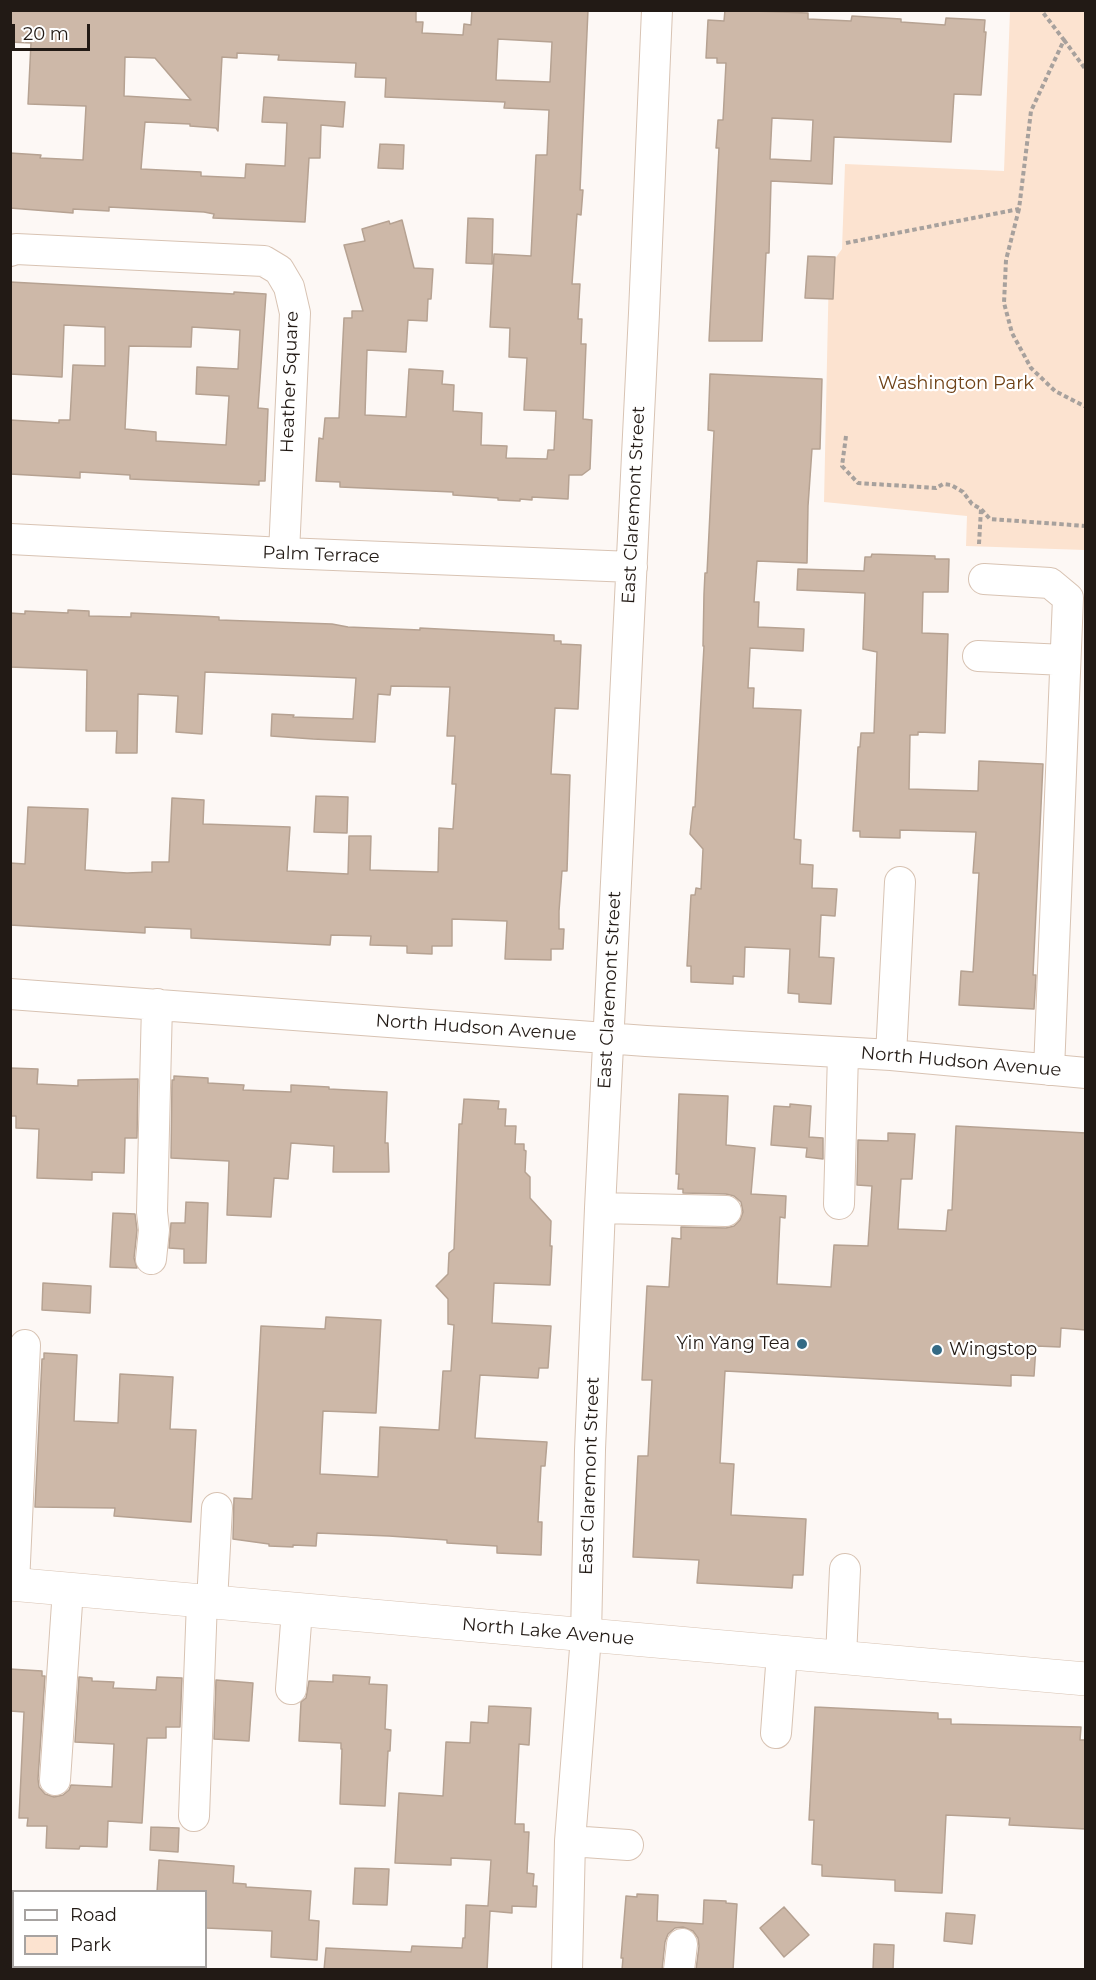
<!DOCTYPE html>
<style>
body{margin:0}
#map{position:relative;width:1096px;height:1980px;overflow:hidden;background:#fdf8f5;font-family:Montserrat,sans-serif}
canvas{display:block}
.frame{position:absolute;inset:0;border:12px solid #221a15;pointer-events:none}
.legend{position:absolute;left:12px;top:1890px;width:195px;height:78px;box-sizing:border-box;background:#fff;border:2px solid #a7a3a1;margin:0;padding:8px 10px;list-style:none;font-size:18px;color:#221a15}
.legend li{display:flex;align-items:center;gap:12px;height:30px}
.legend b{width:30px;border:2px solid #a7a3a1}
.scale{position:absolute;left:12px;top:24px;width:78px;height:27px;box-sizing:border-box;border:3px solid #221a15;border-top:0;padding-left:8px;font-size:18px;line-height:21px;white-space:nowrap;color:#221a15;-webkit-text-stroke:4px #fff;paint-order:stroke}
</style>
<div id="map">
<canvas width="1096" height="1980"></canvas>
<div class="frame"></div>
<ul class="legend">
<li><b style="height:8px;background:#fff"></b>Road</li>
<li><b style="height:16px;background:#fce3d0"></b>Park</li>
</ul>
<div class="scale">20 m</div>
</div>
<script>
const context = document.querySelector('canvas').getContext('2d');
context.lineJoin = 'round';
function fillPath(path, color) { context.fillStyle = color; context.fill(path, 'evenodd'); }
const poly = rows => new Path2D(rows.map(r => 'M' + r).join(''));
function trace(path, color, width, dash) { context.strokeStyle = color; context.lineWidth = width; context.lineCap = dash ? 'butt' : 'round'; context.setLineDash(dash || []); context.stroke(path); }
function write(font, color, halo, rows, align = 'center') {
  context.font = font + ' Montserrat,sans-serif'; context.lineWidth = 4.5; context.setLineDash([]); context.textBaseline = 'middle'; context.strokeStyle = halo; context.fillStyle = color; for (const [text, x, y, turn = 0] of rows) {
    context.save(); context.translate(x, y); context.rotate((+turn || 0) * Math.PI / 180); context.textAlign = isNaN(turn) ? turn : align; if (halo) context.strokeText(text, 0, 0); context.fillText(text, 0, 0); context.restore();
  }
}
fillPath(poly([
 [1010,11,1085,11,1085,550,966,546,967,516,824,502,829,267,842,249,845,164,1004,171]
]), '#fce3d0');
const building = poly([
 [10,10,416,10,416,22,423,22,422,33,463,35,464,24,471,25,472,10,588,10,580,190,583,190,581,215,577,214,572,284,580,284,578,319,582,319,581,344,586,344,583,419,592,420,590,469,582,475,569,475,568,499,532,497,532,500,520,499,520,501,498,500,498,498,453,495,453,492,340,487,340,482,316,481,319,438,323,439,325,418,339,418,344,318,352,318,352,311,363,311,344,245,365,241,362,229,389,221,390,224,402,220,414,268,433,269,431,299,428,299,427,321,408,320,406,352,367,350,365,415,406,417,409,369,443,371,442,384,454,385,453,411,482,413,481,445,507,446,506,458,547,459,548,450,554,450,556,411,524,410,527,358,509,357,510,328,490,327,494,254,531,256,536,155,547,155,549,110,504,108,505,102,385,97,386,78,355,77,356,63,278,60,279,55,237,53,237,58,222,57,218,131,216,128,190,126,190,124,145,122,141,169,201,172,201,176,245,178,246,164,285,166,287,123,262,122,264,97,345,102,343,127,321,125,320,158,309,158,305,222,213,218,214,214,204,212,109,207,109,211,73,209,73,213,10,208,10,153,41,155,40,158,83,160,86,106,28,104,31,43,10,42,10,10],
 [498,39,552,42,550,82,496,80,498,39],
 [125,57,155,58,191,100,124,96,125,57],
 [725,10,808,13,808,19,851,21,852,16,901,19,901,22,945,25,946,18,985,20,984,32,986,32,981,95,954,94,951,142,834,137,832,184,771,181,769,253,766,253,762,341,709,341,719,148,716,148,718,120,723,120,726,63,717,63,717,58,706,58,708,20,724,21,725,10],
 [772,118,813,120,811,161,770,159,772,118],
 [380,144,404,145,403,169,378,168,380,144],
 [468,218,493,219,492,264,466,263,468,218],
 [808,256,835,257,833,299,805,298,808,256],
 [10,282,234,294,234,292,266,294,258,408,268,409,265,481,259,481,259,485,130,479,130,475,80,472,80,478,10,474,10,420,59,423,59,420,70,420,73,365,105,366,105,327,64,325,62,377,10,374,10,282],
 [192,327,240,330,238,369,197,367,196,394,229,396,226,445,156,441,156,432,125,429,129,346,191,347,192,327],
 [710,374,822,379,820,449,812,449,808,506,807,563,757,561,754,602,759,602,758,627,804,629,803,651,750,648,748,688,754,688,753,708,801,710,794,839,801,840,800,864,813,865,812,888,837,889,835,916,821,915,819,957,834,958,831,1004,799,1002,799,994,788,993,790,949,745,947,744,977,733,976,733,984,691,982,691,966,687,966,691,895,695,895,696,888,701,889,703,849,690,834,693,807,695,807,704,646,703,646,704,594,705,573,707,573,714,431,708,430,710,374],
 [872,554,935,556,935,559,949,559,948,592,923,592,922,633,948,634,945,733,918,732,918,735,910,735,909,789,978,791,979,761,1043,764,1033,975,1036,975,1034,1009,959,1005,961,971,973,972,979,873,973,873,976,832,900,830,900,838,860,837,860,831,853,831,858,747,860,747,861,733,874,733,877,652,863,649,865,593,797,590,798,569,864,571,865,557,871,557,872,554],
 [68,610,89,611,89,616,131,617,131,613,200,616,219,617,219,620,332,624,348,627,420,630,420,628,554,635,554,641,561,641,561,644,581,645,578,709,555,708,551,774,570,775,567,871,562,871,559,911,559,929,564,929,563,949,551,949,551,960,505,959,507,921,452,919,452,946,432,946,432,954,407,953,407,946,370,945,371,936,331,935,330,945,191,938,191,929,145,927,145,933,10,925,10,863,25,864,28,807,88,809,85,870,127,873,152,872,152,862,169,862,172,798,204,800,203,824,290,827,287,871,348,874,349,836,371,836,370,870,438,872,439,828,453,829,456,784,452,784,455,736,447,736,450,687,391,686,390,695,378,694,375,742,313,739,271,736,272,714,294,715,293,717,353,719,356,678,205,672,202,734,176,732,178,696,138,694,137,753,116,753,117,731,86,731,87,670,10,667,10,613,25,614,25,611,68,613,68,610],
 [316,796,348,797,347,833,314,832,316,796],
 [10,1068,38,1069,37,1084,78,1086,78,1080,138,1079,137,1138,125,1138,124,1173,92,1172,92,1180,37,1178,39,1129,16,1128,16,1116,10,1116,10,1068],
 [174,1076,208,1078,208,1083,244,1085,243,1090,291,1092,291,1085,329,1087,329,1089,387,1092,385,1143,388,1143,389,1172,333,1172,334,1146,291,1143,288,1179,274,1178,271,1217,227,1215,229,1161,171,1158,172,1080,174,1080,174,1076],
 [679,1094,728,1096,726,1145,755,1148,751,1194,786,1196,785,1218,780,1217,777,1284,831,1287,834,1245,868,1246,872,1186,857,1185,858,1140,888,1141,888,1133,915,1134,912,1179,901,1179,898,1229,946,1231,948,1210,952,1210,956,1126,1086,1133,1086,1330,1061,1328,1060,1347,1036,1346,1034,1376,1011,1375,1011,1386,725,1371,720,1463,734,1464,731,1515,806,1519,803,1575,793,1575,792,1588,697,1583,699,1560,633,1557,638,1456,648,1456,652,1380,642,1380,647,1286,669,1287,672,1238,681,1239,681,1227,726,1228,734,1226,740,1220,743,1212,741,1202,734,1196,726,1194,683,1193,683,1189,678,1189,679,1174,676,1174,679,1094],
 [464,1099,499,1101,498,1109,506,1109,505,1126,516,1126,515,1144,524,1144,524,1150,526,1151,525,1172,530,1177,530,1198,551,1221,550,1246,552,1246,550,1285,494,1283,492,1323,551,1326,548,1368,539,1368,538,1378,480,1375,475,1438,547,1442,545,1466,541,1466,538,1522,542,1522,541,1555,497,1553,497,1546,447,1543,447,1540,389,1536,317,1533,316,1546,293,1545,293,1547,269,1546,269,1544,233,1539,234,1498,252,1499,261,1326,325,1329,326,1317,381,1320,376,1413,323,1411,320,1474,378,1477,380,1427,439,1430,443,1371,451,1371,454,1325,448,1324,448,1299,436,1286,448,1274,449,1253,454,1249,459,1124,462,1124,464,1099],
 [790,1104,811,1106,809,1137,823,1138,823,1159,806,1157,807,1148,771,1145,774,1106,790,1107,790,1104],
 [186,1202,208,1203,206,1263,184,1263,184,1249,169,1248,171,1223,185,1223,186,1202],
 [113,1213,135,1214,137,1230,134,1258,137,1268,110,1267,113,1213],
 [43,1283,91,1286,90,1313,42,1310,43,1283],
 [44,1353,77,1355,74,1421,118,1423,120,1374,173,1377,170,1429,196,1430,191,1522,114,1516,115,1508,35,1507,42,1359,44,1359,44,1353],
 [10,1669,42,1671,42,1676,45,1676,38,1779,39,1787,45,1794,54,1797,63,1795,69,1790,71,1785,112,1787,114,1744,75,1742,79,1677,92,1678,92,1681,114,1682,113,1688,156,1690,157,1677,182,1678,180,1727,166,1727,166,1738,147,1738,142,1823,108,1821,107,1847,80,1846,79,1849,46,1848,47,1826,27,1826,28,1818,19,1818,24,1712,10,1711,10,1669],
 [333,1675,370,1677,369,1684,387,1685,385,1729,391,1730,390,1751,388,1751,385,1806,340,1804,342,1749,341,1749,341,1743,299,1741,301,1702,306,1698,309,1681,333,1682,333,1675],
 [216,1680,253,1683,249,1741,214,1739,216,1680],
 [489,1706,531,1708,529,1745,519,1744,515,1824,524,1824,524,1832,529,1832,527,1873,534,1874,533,1886,537,1886,536,1907,512,1906,512,1913,490,1911,487,1970,324,1970,326,1948,411,1952,412,1946,462,1948,463,1938,465,1938,466,1905,488,1906,491,1860,451,1858,451,1865,395,1863,399,1793,443,1796,446,1742,470,1743,471,1722,488,1723,489,1706],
 [815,1707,938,1713,938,1719,951,1719,951,1724,1081,1727,1080,1740,1086,1740,1086,1829,1009,1825,1010,1818,946,1815,942,1893,895,1891,895,1880,822,1876,822,1865,812,1864,814,1820,809,1820,815,1707],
 [151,1827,179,1828,178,1852,150,1850,151,1827],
 [159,1860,234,1866,233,1883,246,1884,246,1887,311,1891,309,1920,319,1921,317,1960,271,1957,272,1931,206,1928,206,1892,157,1892,159,1860],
 [355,1868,389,1869,387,1905,353,1904,355,1868],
 [637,1894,658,1895,657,1921,703,1924,704,1900,726,1901,726,1903,737,1904,733,1970,696,1970,699,1946,698,1938,693,1931,683,1927,675,1928,668,1934,665,1942,662,1970,622,1970,623,1958,621,1958,626,1896,637,1897,637,1894],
 [784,1907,809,1935,784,1957,760,1928,784,1907],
 [946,1913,975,1915,972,1944,944,1941,946,1913],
 [874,1944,894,1945,893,1970,873,1970,874,1944]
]);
fillPath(building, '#cdb8a8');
trace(building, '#b6a292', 1.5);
const minor = poly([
 [10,251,16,249,264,261,279,270,289,287,295,313,284,553],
 [10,539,284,553,632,567],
 [984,579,1050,583,1068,598,1049,1070],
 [978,656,1065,660],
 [10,994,646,1041,891,1055,1086,1073],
 [891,1055,900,882],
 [839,1204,843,1053],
 [600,1208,726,1211],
 [151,1259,154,1230,152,1212,157,1004],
 [14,1584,25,1345],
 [212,1602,217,1508],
 [841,1657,845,1569],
 [291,1689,297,1610],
 [776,1733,782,1653],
 [55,1780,68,1589],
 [194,1816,202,1601],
 [570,1841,628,1845],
 [567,1970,570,1841,586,1636,590,1450,600,1208,644,313,657,10],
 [679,1970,682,1944]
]);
const major = poly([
 [10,1584,1086,1679]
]);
trace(minor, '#d8c3b3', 32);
trace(major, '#d8c3b3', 34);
trace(poly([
 [1064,40,1086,70],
 [1019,209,1006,260,1004,303,1012,333,1031,368,1055,391,1086,407],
 [846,243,1019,209,1031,111,1064,40,1041,10],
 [846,436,842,466,858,483,936,488,943,484,951,485,963,492,972,504,981,509,990,519,1086,526],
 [979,544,981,509]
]), '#a7a19d', 4, [4.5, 3]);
trace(minor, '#fff', 30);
trace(major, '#fff', 33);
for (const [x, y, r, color] of [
 [802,1344,6,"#346a85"],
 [937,1350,6,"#346a85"]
]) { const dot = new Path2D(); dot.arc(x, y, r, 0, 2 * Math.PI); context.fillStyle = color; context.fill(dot); trace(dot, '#fff', 2); }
write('18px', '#221a15', '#fff', [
 ["Heather Square",290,382,-88],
 ["East Claremont Street",634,505,-87],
 ["Palm Terrace",321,555,2],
 ["East Claremont Street",610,990,-87],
 ["North Hudson Avenue",476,1028,4],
 ["North Hudson Avenue",961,1062,5],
 ["East Claremont Street",590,1476,-88],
 ["North Lake Avenue",548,1632,5]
]);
write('18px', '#6f4217', '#fff', [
 ["Washington Park",956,384]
]);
write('18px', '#221a15', '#fff', [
 ["Yin Yang Tea",790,1344],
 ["Wingstop",949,1350,"left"]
], 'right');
</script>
